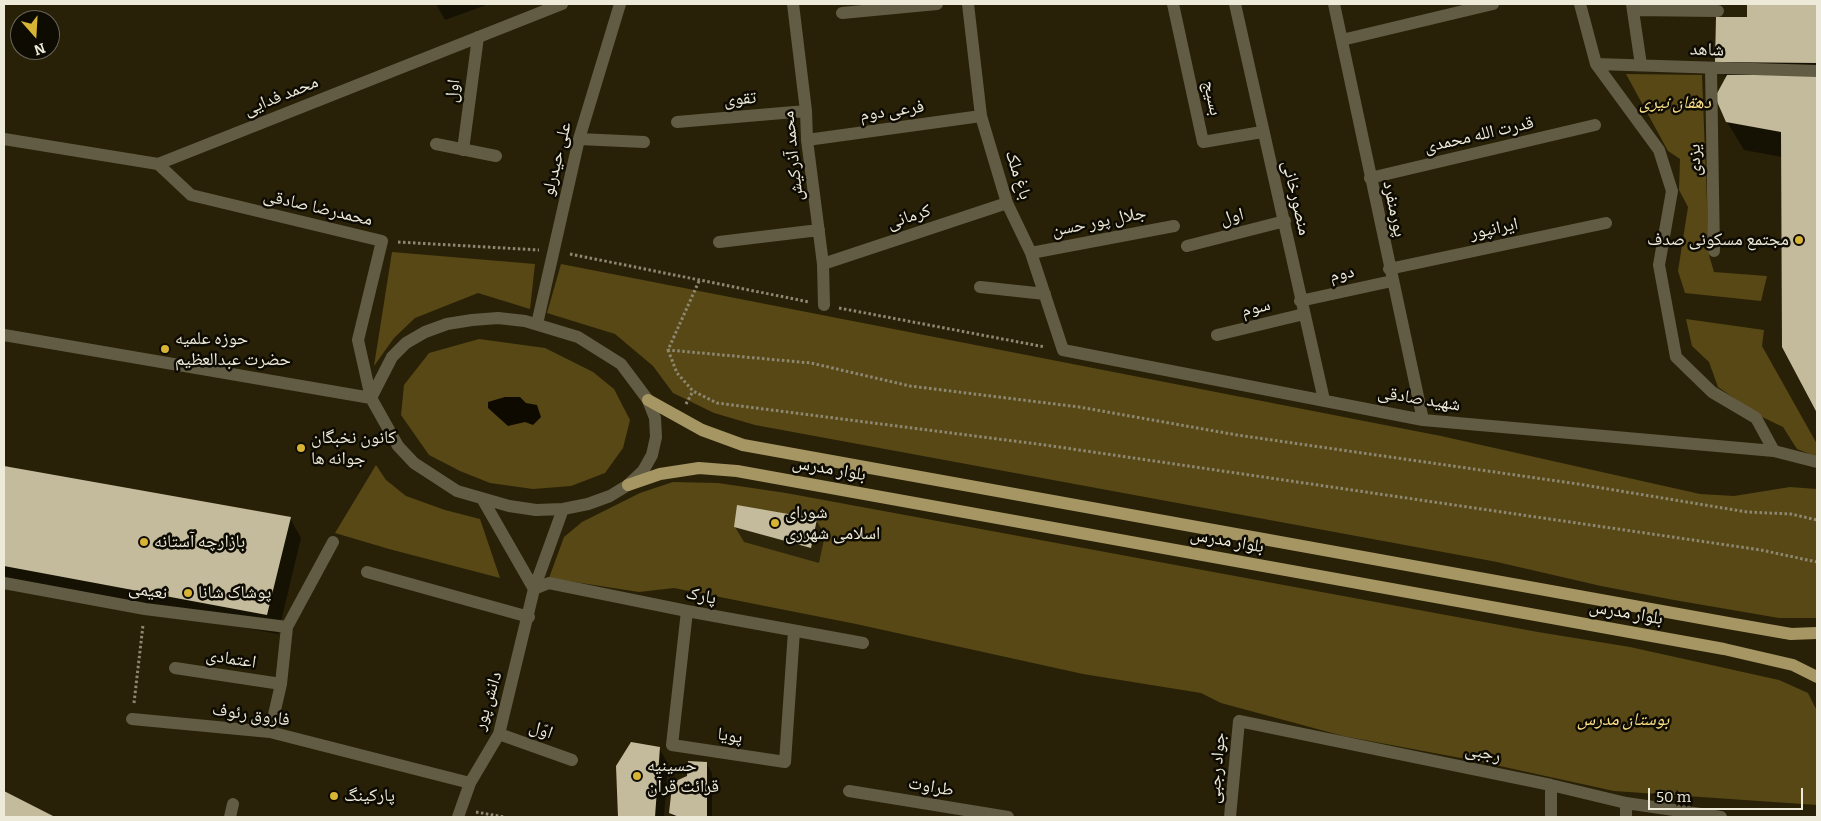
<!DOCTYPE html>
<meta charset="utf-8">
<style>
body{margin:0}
#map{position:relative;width:1821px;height:821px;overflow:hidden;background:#292107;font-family:Bitter,serif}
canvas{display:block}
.frame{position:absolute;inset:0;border:5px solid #eeeada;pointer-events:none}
.north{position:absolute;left:10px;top:10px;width:50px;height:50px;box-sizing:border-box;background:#0e0b03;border:1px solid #686459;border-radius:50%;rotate:161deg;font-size:14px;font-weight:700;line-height:20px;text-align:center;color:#eeeada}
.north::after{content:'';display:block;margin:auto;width:18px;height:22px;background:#d7b434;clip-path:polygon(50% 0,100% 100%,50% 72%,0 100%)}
.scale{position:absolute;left:1648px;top:788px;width:155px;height:22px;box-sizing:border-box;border:2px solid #eeeada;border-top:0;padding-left:6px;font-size:15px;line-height:18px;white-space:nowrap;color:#eeeada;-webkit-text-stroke:4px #0e0b03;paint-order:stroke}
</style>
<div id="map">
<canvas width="1821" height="821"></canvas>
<div class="frame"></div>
<div class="north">N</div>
<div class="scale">50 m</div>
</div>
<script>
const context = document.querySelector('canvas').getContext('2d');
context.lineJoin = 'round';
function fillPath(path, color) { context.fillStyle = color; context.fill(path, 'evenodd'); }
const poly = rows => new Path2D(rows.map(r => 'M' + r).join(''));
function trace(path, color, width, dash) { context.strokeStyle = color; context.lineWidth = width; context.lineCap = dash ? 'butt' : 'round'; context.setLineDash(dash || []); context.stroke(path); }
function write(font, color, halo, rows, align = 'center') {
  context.font = font + ' Bitter,"Noto Naskh Arabic",serif'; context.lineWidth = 5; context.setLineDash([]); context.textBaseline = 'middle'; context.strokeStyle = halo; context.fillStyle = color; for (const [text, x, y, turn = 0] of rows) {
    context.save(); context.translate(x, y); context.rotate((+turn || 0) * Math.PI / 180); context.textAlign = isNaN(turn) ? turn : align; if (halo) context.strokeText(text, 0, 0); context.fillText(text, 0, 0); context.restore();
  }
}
fillPath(poly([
 [1626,74,1702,75,1709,255,1714,272,1767,276,1761,301,1685,293,1678,271,1688,207,1679,190,1680,159,1668,151],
 [392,252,535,264,530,309,478,293,415,318,394,338,374,366],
 [561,264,1441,436,1700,494,1734,496,1790,487,1817,489,1817,618,1779,618,1674,600,1601,586,1497,562,755,425,714,413,673,393,653,366,615,334,547,313],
 [1686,319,1764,330,1762,346,1817,444,1817,457,1797,449,1783,427,1758,415,1718,387,1709,362,1692,346],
 [479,339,545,348,593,372,614,389,630,420,623,448,605,473,571,486,533,489,490,483,460,471,429,455,401,415,404,385,429,353],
 [376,465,386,480,406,496,445,510,480,519,500,578,389,549,335,533],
 [673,482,718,483,786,493,1538,632,1630,647,1779,680,1808,693,1817,711,1817,805,1614,791,1477,761,1343,736,1221,703,1201,693,1083,674,856,624,674,588,639,592,549,578,564,537,582,522,640,493]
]), '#574815');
fillPath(poly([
 [505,397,520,397,526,403,537,405,541,417,533,425,525,422,508,426,488,408,488,402]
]), '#0f0a00');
fillPath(poly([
 [436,4,489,4,445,20],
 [1749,4,1817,4,1817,411,1783,347,1782,157,1744,150,1727,122,1726,78,1717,61,1748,18],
 [4,467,290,518,301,538,278,634,4,584],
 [816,520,825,535,819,563,744,542,735,527],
 [659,748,668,764,664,817,619,817,617,767],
 [706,763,712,773,712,817,673,817,670,812,688,777],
 [4,792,53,817,4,817]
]), '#0007');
fillPath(poly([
 [1747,4,1817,4,1817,63,1715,62,1716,17,1747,17],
 [1727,75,1817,75,1817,413,1782,347,1781,132,1726,122,1715,97],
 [4,466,291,517,267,615,4,566],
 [737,505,817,519,811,548,734,527],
 [631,742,660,747,655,817,618,817,616,766],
 [688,761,707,762,707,817,679,817,669,813,672,786,678,780,687,776],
 [4,791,55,817,4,817]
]), '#c4ba9c');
trace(poly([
 [398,242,539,250],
 [570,254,809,302],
 [699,281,668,350,811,363,910,386,1079,407,1237,435,1578,484,1747,512,1791,514,1817,520],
 [839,308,1045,347],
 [668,350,677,373,693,391,717,403,1045,445,1761,550,1817,562],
 [686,404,693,391],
 [134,703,143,625],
 [476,812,504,817]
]), '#8e8873', 3, [2.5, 2.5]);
trace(poly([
 [793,4,806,111,807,140,823,264,824,305],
 [968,4,981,116,1007,203,1031,253,1063,350,1423,420,1774,451],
 [1173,4,1203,142,1262,132],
 [1235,4,1324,400],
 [1334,4,1423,420],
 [1580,4,1596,64,1659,150,1672,191,1659,265,1676,357,1712,392,1756,418,1774,451,1817,462],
 [1632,4,1641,65],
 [1633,10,1718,11],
 [842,13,937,4],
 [1342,40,1493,4],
 [1596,64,1817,71],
 [1711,68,1714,251],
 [677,122,806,111],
 [4,139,158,164,562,4],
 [579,139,644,142],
 [807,140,981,116],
 [436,144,496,156],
 [463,150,478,37],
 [158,164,191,195,382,241,358,340,371,398,398,446,414,463,457,491,509,506,536,510,563,509,588,504,610,496,628,485,643,471,652,455,656,437,655,418,648,400,621,364,578,337,525,321,498,318,472,320,447,324,425,332,406,343,392,357,371,398],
 [1370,178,1595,125],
 [719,242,819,230],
 [1187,246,1285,221],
 [1031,253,1174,226],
 [823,264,1007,203],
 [1389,269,1606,223],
 [980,287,1045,294],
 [1300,301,1392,281],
 [537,324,579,139,620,4],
 [4,335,371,398],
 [1217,335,1304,314],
 [483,500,534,589],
 [367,572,529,617],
 [4,583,145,609,287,627],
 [534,589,549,583,687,611,863,643],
 [687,611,672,745,785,762,794,631],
 [175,668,281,684],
 [132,719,270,732,470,783],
 [270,732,281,684,287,627,333,542],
 [499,734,572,760],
 [1551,785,1551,817],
 [849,791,1008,817],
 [1626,803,1626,817],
 [230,817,233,804],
 [458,817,470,783,499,734,534,589,563,509],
 [1230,817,1239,721,1551,785,1626,803,1721,817]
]), '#635c44', 12);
trace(poly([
 [648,400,702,430,743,445,1728,623,1791,634,1817,633],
 [628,485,660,474,699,468,737,471,1724,649,1793,665,1817,677]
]), '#a59663', 12);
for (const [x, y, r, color] of [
 [1799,240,5,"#d7b434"],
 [165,349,5,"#d7b434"],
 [301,448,5,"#d7b434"],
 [775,523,5,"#d7b434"],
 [144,542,5,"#d7b434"],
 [188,593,5,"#d7b434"],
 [637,776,5,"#d7b434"],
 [334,796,5,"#d7b434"]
]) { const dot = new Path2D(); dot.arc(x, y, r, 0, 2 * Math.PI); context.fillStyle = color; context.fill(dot); trace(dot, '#0e0b03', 2); }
write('18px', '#eeeada', '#0e0b03', [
 ["شاهد",1707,50,2],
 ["اول",453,91,-83],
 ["محمد فدایی",281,96,-22],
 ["بسیج",1212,98,78],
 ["تقوی",740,99,-5],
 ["فرعی دوم",892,111,-8],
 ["قدرت الله محمدی",1479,135,-13],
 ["محمد آذرکیش",793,156,-96],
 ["علی حیدرلو",557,159,-76],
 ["یزدی",1695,160,-91],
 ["باغ ملک",1018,175,72],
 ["منصورخانی",1296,198,77],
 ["محمدرضا صادقی",318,208,13],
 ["پورمنفرد",1394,209,78],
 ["کرمانی",909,217,-18],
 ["اول",1232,217,-14],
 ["جلال پور حسن",1099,222,-11],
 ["ایرانپور",1494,229,-12],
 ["دوم",1342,274,-12],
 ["سوم",1256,308,-14],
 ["شهید صادقی",1419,399,9],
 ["بلوار مدرس",829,469,10],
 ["بلوار مدرس",1227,541,10],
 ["نعیمی",148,591,9],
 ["پارک",701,596,11],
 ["بلوار مدرس",1626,613,10],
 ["اعتمادی",231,659,9],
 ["دانش پور",488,701,-73],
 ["فاروق رئوف",251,715,8],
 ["اوّل",541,730,20],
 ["پویا",730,736,9],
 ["رجبی",1483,753,12],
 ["جواد رجبی",1217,768,-85],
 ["طراوت",931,787,10]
]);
write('italic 18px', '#fce087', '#0e0b03', [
 ["دهقان نیری",1675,103],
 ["بوستان مدرس",1623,720]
]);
write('18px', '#eeeada', '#0e0b03', [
 ["مجتمع مسکونی صدف",1789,240,"right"],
 ["حوزه علمیه",175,339],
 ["حضرت عبدالعظیم",175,360],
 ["کانون نخبگان",311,438],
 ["جوانه ها",311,459],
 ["شورای",785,513],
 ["اسلامی شهرری",785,534],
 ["بازارچه آستانه",154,542],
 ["پوشاک شانا",198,593],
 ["حسینیه",647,766],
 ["قرائت قرآن",647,787],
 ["پارکینگ",344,796]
], 'left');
</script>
